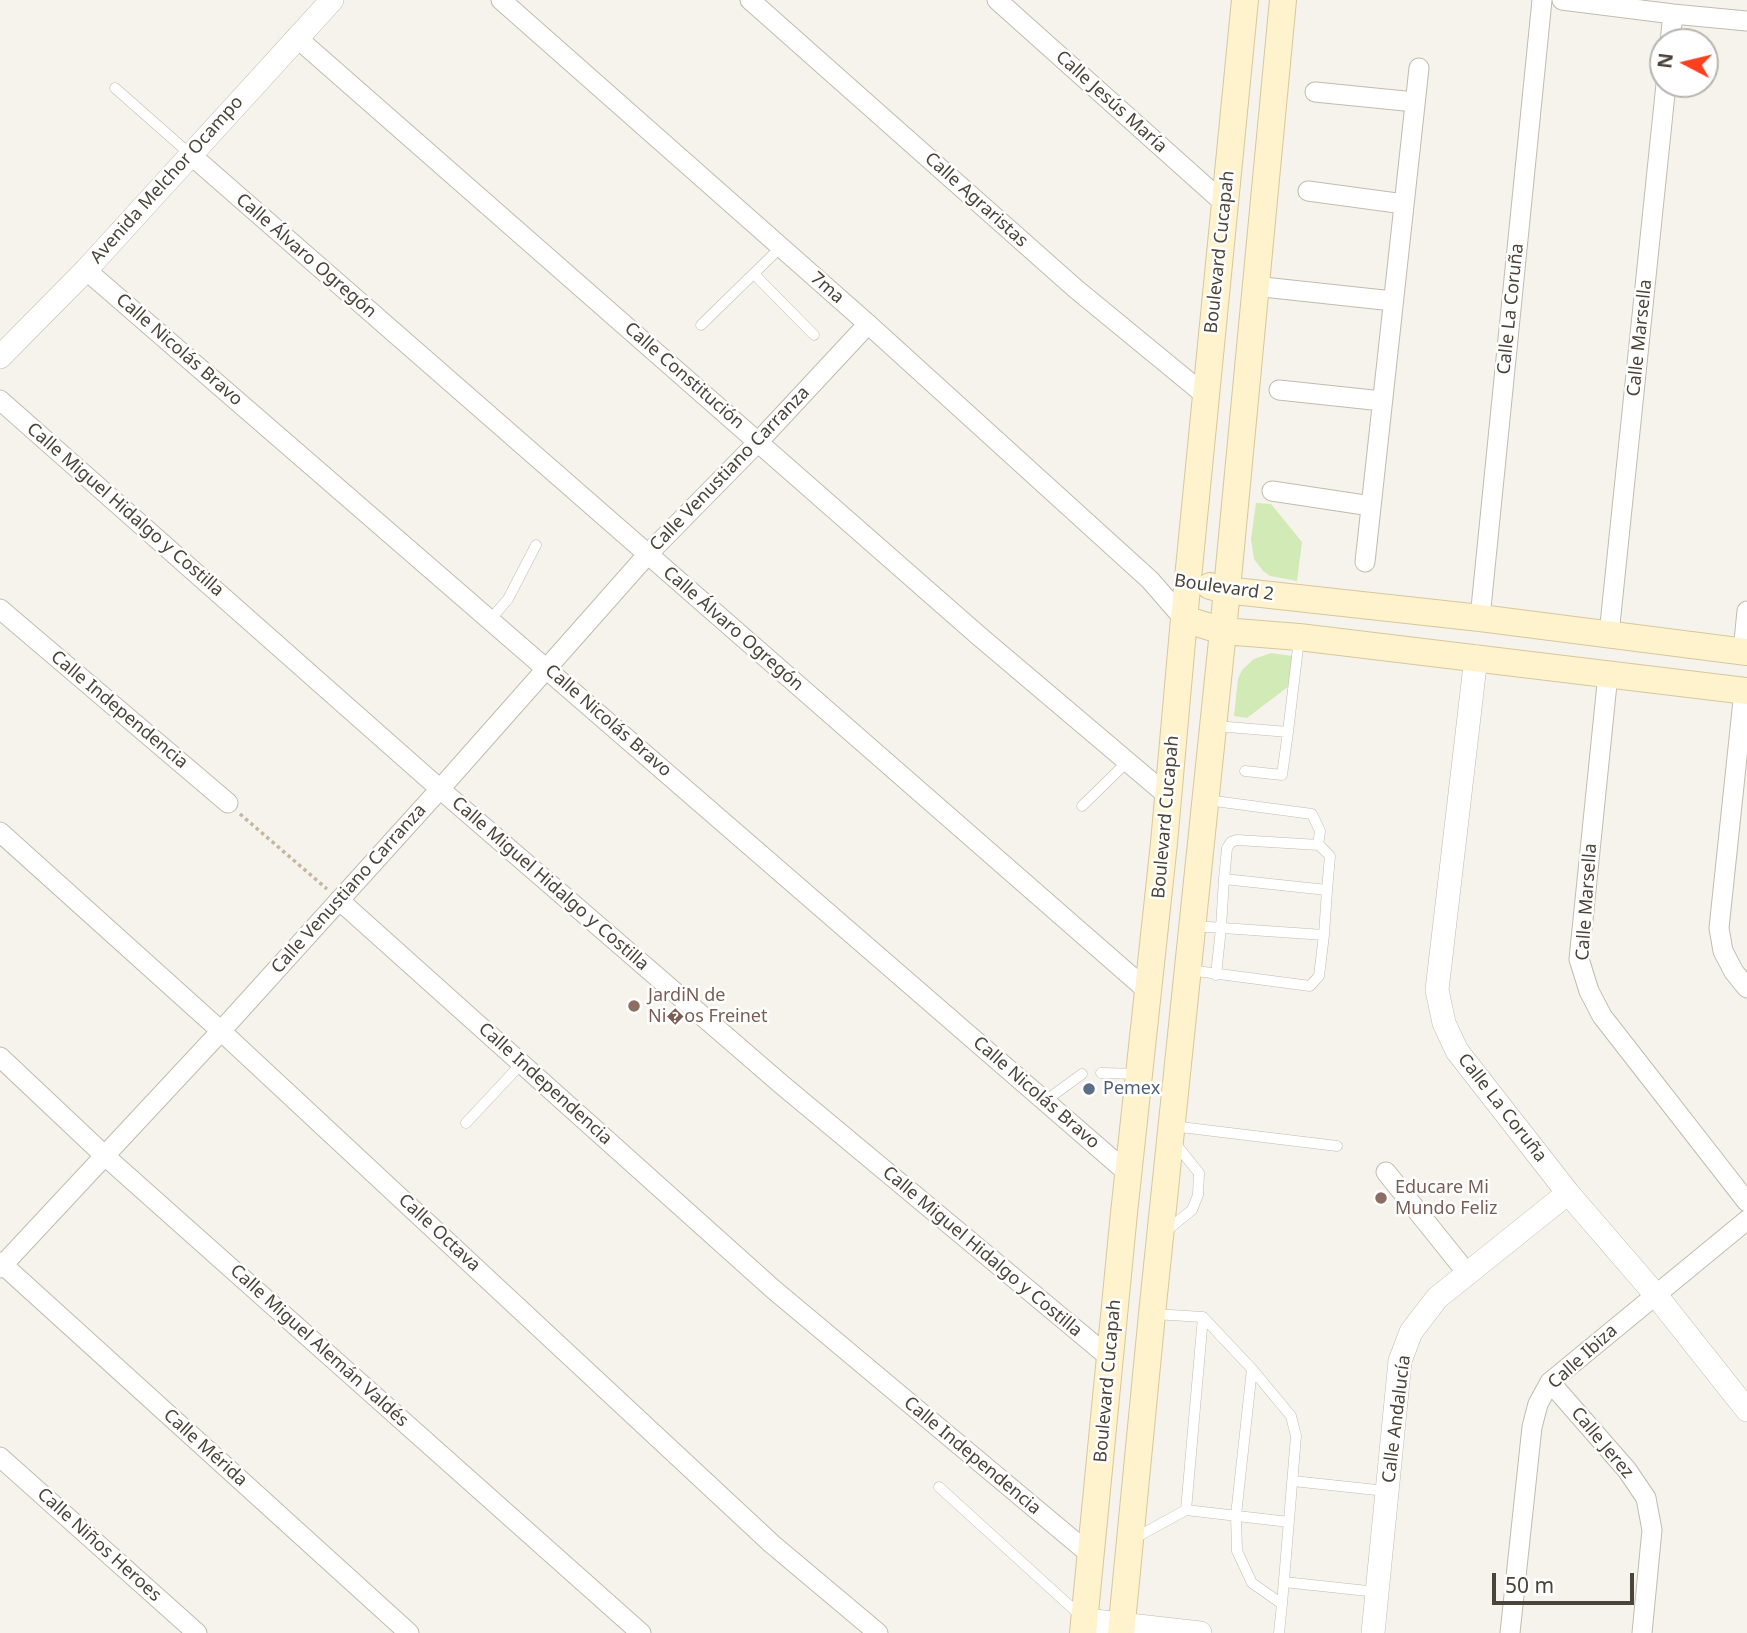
<!DOCTYPE html>
<meta charset="utf-8">
<style>
body{margin:0}
#map{position:relative;width:1747px;height:1633px;overflow:hidden;background:#f6f3ec;font-family:"Noto Sans",sans-serif}
canvas{display:block}
.north{position:absolute;left:1649px;top:28px;width:70px;height:70px;box-sizing:border-box;background:#fff;border:2px solid #b7b4b0;border-radius:50%;rotate:277deg;font-size:19px;font-weight:700;line-height:28px;text-align:center;color:#4b4439}
.north::after{content:'';display:block;margin:auto;width:24px;height:32px;background:#fc3f1d;clip-path:polygon(50% 0,100% 100%,50% 72%,0 100%)}
.scale{position:absolute;left:1492px;top:1573px;width:142px;height:32px;box-sizing:border-box;border:4px solid #4b4439;border-top:0;padding-left:9px;font-size:21px;line-height:24px;white-space:nowrap;color:#4b4439;-webkit-text-stroke:5px #fff;paint-order:stroke}
</style>
<div id="map">
<canvas width="1747" height="1633"></canvas>
<div class="north">N</div>
<div class="scale">50 m</div>
</div>
<script>
const context = document.querySelector('canvas').getContext('2d');
context.lineJoin = 'round';
function fillPath(path, color) { context.fillStyle = color; context.fill(path, 'evenodd'); }
const poly = rows => new Path2D(rows.map(r => 'M' + r).join(''));
function trace(path, color, width, dash) { context.strokeStyle = color; context.lineWidth = width; context.lineCap = dash ? 'butt' : 'round'; context.setLineDash(dash || []); context.stroke(path); }
function write(font, color, halo, rows, align = 'center') {
  context.font = font + ' "Noto Sans",sans-serif'; context.lineWidth = 5; context.setLineDash([]); context.textBaseline = 'middle'; context.strokeStyle = halo; context.fillStyle = color; for (const [text, x, y, turn = 0] of rows) {
    context.save(); context.translate(x, y); context.rotate((+turn || 0) * Math.PI / 180); context.textAlign = isNaN(turn) ? turn : align; if (halo) context.strokeText(text, 0, 0); context.fillText(text, 0, 0); context.restore();
  }
}
fillPath(poly([
 [1256,503,1271,504,1302,542,1297,581,1270,576,1263,571,1254,559,1251,539],
 [1271,653,1292,656,1289,686,1247,718,1234,716,1238,679,1242,670,1254,659]
]), '#d2eab5');
const service = poly([
 [115,88,191,155],
 [754,274,814,335],
 [701,325,781,247],
 [490,620,508,599,536,545],
 [1216,726,1288,732,1282,775,1245,771],
 [1288,732,1299,639],
 [1207,800,1312,814,1320,831,1318,845],
 [1082,806,1126,763],
 [1324,935,1327,890],
 [1189,970,1310,986,1319,976,1324,935,1194,926],
 [1216,975,1221,928,1224,879,1227,848,1231,842,1237,840,1319,845,1330,856,1327,890,1224,879],
 [1101,1073,1139,1074],
 [1045,1101,1082,1074],
 [466,1123,522,1063],
 [1172,1126,1337,1146],
 [1166,1231,1192,1210,1198,1195,1199,1173,1174,1142],
 [1154,1314,1203,1317,1252,1369,1291,1416,1296,1436,1282,1604],
 [1203,1317,1186,1510,1289,1522],
 [1252,1369,1236,1515,1237,1551,1252,1583,1282,1604,1279,1633],
 [1293,1481,1386,1491],
 [939,1487,1081,1616],
 [1133,1539,1186,1510],
 [1284,1582,1377,1592]
]);
const minor = poly([
 [501,0,868,324,1150,580,1184,619],
 [750,0,1076,289,1205,395],
 [997,0,1225,204],
 [1562,0,1673,14,1747,21],
 [296,37,979,636,1168,796],
 [1670,42,1673,14],
 [1315,92,1415,102],
 [191,155,1149,992],
 [1308,191,1404,204],
 [86,270,1129,1174],
 [1254,286,1393,301],
 [1279,390,1382,401],
 [0,400,440,789,781,1084,1110,1358],
 [1272,491,1371,506],
 [1365,562,1419,68],
 [0,609,228,803],
 [1480,618,1542,0],
 [1609,634,1666,84],
 [1743,651,1747,611],
 [1608,674,1579,959,1589,991,1602,1016,1747,1202],
 [1744,691,1719,928,1723,951,1734,972,1747,988],
 [0,832,221,1031,772,1544,878,1633],
 [339,900,773,1289,1092,1556],
 [0,1057,105,1156,641,1633],
 [1386,1172,1467,1273],
 [0,1262,409,1633],
 [0,1268,221,1031,440,789,647,555,759,441,868,324],
 [1550,1382,1627,1470,1646,1498,1652,1530,1642,1633],
 [0,1457,197,1633],
 [1510,1633,1532,1427,1538,1404,1550,1382,1747,1220]
]);
const tertiary = poly([
 [0,357,86,270,332,0],
 [1476,657,1437,990,1444,1023,1457,1051,1568,1193,1655,1294,1747,1410],
 [1085,1620,1200,1633],
 [1373,1633,1400,1361,1411,1332,1437,1298,1568,1193]
]);
const secondary = poly([
 [1210,586,1225,590,1480,618,1747,652],
 [1184,619,1223,631,1299,637,1747,691],
 [1083,1633,1124,1213,1164,843,1184,619,1245,0],
 [1121,1633,1152,1314,1223,631,1283,0]
]);
trace(service, '#c2bbae', 11);
trace(minor, '#c2bbae', 21);
trace(tertiary, '#c2bbae', 24);
trace(secondary, '#d6c79b', 28);
trace(poly([
 [240,814,327,889]
]), '#c4b79f', 3.5, [3.5, 3.5]);
trace(service, '#fff', 10);
trace(minor, '#fff', 19);
trace(tertiary, '#fff', 23);
trace(secondary, '#fff3cd', 26);
for (const [x, y, r, color] of [
 [634,1006,7,"#8d6e63"],
 [1089,1089,7,"#5c6f8a"],
 [1381,1198,7,"#8d6e63"]
]) { const dot = new Path2D(); dot.arc(x, y, r, 0, 2 * Math.PI); context.fillStyle = color; context.fill(dot); trace(dot, '#fff', 2.5); }
write('18px', '#4b4439', '#fff', [
 ["Calle Jesús María",1111,102,42],
 ["Avenida Melchor Ocampo",167,180,-48],
 ["Calle Agraristas",976,200,42],
 ["Boulevard Cucapah",1220,252,-84],
 ["Calle Álvaro Ogregón",306,256,41],
 ["7ma",827,288,41],
 ["Calle La Coruña",1511,309,-84],
 ["Calle Marsella",1640,338,-84],
 ["Calle Nicolás Bravo",179,350,41],
 ["Calle Constitución",684,376,41],
 ["Calle Venustiano Carranza",730,469,-46],
 ["Calle Miguel Hidalgo y Costilla",125,510,41],
 ["Boulevard 2",1224,588,8],
 ["Calle Álvaro Ogregón",733,629,41],
 ["Calle Independencia",119,710,40],
 ["Calle Nicolás Bravo",608,721,41],
 ["Boulevard Cucapah",1166,817,-85],
 ["Calle Miguel Hidalgo y Costilla",550,884,41],
 ["Calle Venustiano Carranza",349,889,-48],
 ["Calle Marsella",1587,902,-86],
 ["Calle Independencia",545,1084,42],
 ["Calle Nicolás Bravo",1036,1093,41],
 ["Calle La Coruña",1502,1108,52],
 ["Calle Octava",439,1233,43],
 ["Calle Miguel Hidalgo y Costilla",982,1252,40],
 ["Calle Miguel Alemán Valdés",319,1346,42],
 ["Calle Ibiza",1583,1357,-42],
 ["Boulevard Cucapah",1108,1381,-85],
 ["Calle Andalucía",1397,1419,-83],
 ["Calle Jerez",1602,1443,50],
 ["Calle Mérida",205,1448,42],
 ["Calle Independencia",972,1456,40],
 ["Calle Niños Heroes",99,1545,42]
]);
write('18px', '#785e54', '#fff', [
 ["JardiN de",648,996],
 ["Ni�os Freinet",648,1017],
 ["Educare Mi",1395,1188],
 ["Mundo Feliz",1395,1209]
], 'left');
write('18px', '#4e5e75', '#fff', [
 ["Pemex",1103,1089]
], 'left');
</script>
